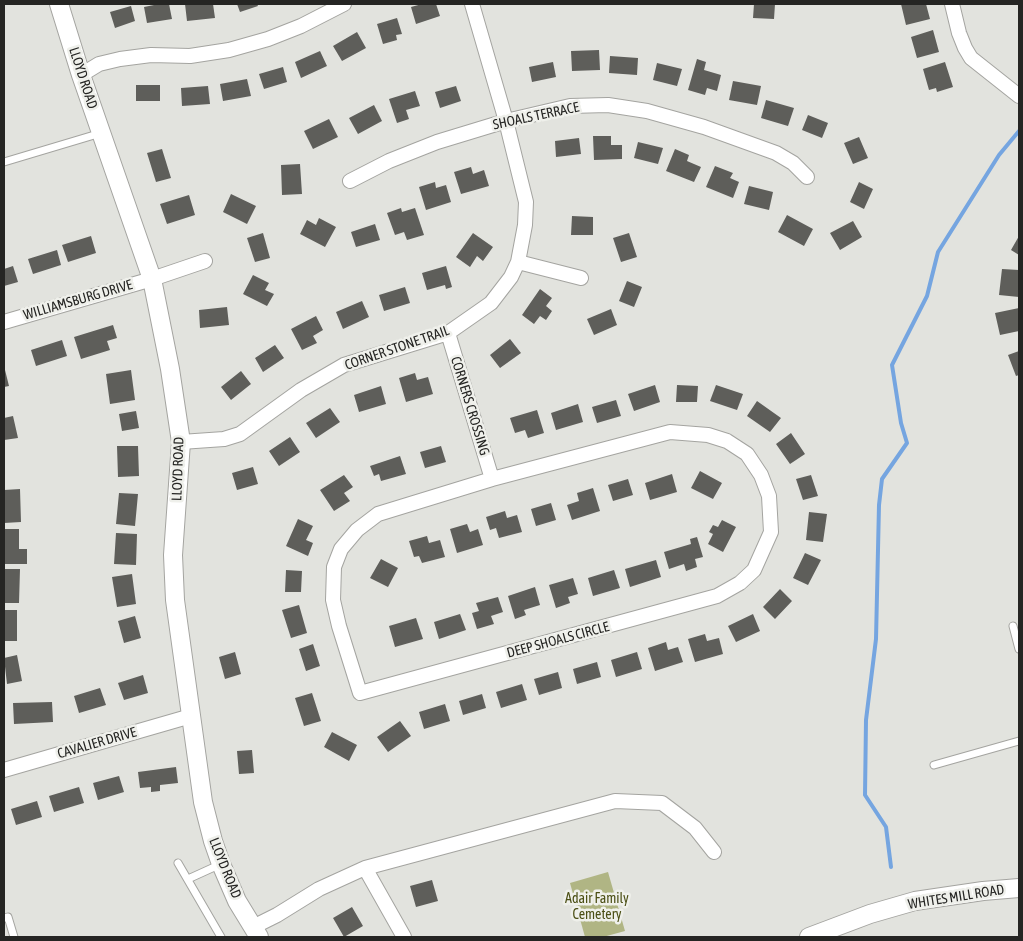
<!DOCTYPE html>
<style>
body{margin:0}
#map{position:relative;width:1023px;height:941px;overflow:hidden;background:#e2e3de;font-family:"Asap Condensed",sans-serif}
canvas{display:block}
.frame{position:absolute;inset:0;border:5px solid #252523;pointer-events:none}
</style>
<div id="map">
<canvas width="1023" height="941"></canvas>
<div class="frame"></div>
</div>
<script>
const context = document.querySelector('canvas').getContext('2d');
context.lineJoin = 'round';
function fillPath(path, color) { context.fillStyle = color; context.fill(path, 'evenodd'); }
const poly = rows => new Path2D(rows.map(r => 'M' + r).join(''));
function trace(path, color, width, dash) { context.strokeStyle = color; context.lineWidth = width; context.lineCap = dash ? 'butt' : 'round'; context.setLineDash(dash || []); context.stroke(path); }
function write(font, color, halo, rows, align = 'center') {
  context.font = font + ' "Asap Condensed",sans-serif'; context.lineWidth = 5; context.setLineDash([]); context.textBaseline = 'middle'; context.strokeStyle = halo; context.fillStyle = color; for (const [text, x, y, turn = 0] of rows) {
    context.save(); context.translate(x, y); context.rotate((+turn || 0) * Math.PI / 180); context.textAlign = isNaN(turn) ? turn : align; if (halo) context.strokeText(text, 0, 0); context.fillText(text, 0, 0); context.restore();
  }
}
fillPath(poly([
 [608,872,625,931,603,937,585,937,570,883]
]), '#b0b584');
trace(poly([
 [891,867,886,827,865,795,866,720,876,639,879,505,882,479,907,443,901,423,892,365,927,296,938,252,999,155,1019,131]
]), '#75a5e0', 4);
fillPath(poly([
 [159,4,169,4,172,19,147,23,144,7],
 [185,4,213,4,215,18,187,21],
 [237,4,257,4,258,6,240,12],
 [422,4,436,4,440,16,416,24,411,7],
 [754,4,775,4,774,19,753,18],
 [901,4,926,4,930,19,906,25],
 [131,6,135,21,115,28,110,12],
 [397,18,402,34,396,35,397,40,383,44,377,24],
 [933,30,939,52,917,58,911,37],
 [357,32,366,48,342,61,333,46],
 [599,50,600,70,572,71,571,51],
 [320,51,327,66,301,78,295,62],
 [610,56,638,58,637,75,609,73],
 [697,59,706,62,704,70,721,75,717,91,707,88,705,95,688,90],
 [553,62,556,77,532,82,529,67],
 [945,62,953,87,937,92,936,88,929,90,923,69],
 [657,63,682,69,677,86,653,80],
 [283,67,287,82,264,89,259,74],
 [247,79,251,96,223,101,220,84],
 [733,81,761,86,757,105,729,100],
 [136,85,160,85,160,101,136,101],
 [208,86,210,104,182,106,181,88],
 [456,86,461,101,440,108,435,92],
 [415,91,420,106,406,110,409,119,397,123,389,99],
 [766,100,794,108,788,126,761,118],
 [374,105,382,121,358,134,349,118],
 [808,115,828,123,822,138,802,130],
 [329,119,338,137,313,149,304,131],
 [593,136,611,136,611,145,622,145,622,159,594,160],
 [859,137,868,158,853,164,844,143],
 [579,138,581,154,556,157,555,141],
 [638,142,663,148,658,164,634,158],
 [162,149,171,178,156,182,147,153],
 [675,149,689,155,687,161,701,167,694,182,666,171],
 [300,164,302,194,282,195,281,165],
 [715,166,733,173,730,178,739,182,733,198,706,187],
 [471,167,473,174,484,170,489,186,461,194,454,172],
 [435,182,436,188,446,185,451,202,426,210,419,187],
 [859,182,873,189,864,209,850,202],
 [749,186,773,192,769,210,744,204],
 [231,194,256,206,247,224,223,212],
 [189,195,195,215,167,224,160,204],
 [401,208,402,212,415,208,424,235,407,240,404,232,395,235,387,213],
 [787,215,813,229,804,246,778,232],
 [572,216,593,217,593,235,571,235],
 [319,218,336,227,325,247,300,234,307,220,316,225],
 [853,221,862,237,840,250,830,233],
 [375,224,380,240,356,247,351,232],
 [263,233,270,258,255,262,247,238],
 [473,233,493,247,483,261,477,256,470,267,456,257],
 [629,233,637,257,621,262,613,238],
 [91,236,96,253,68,262,62,245],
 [1019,236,1019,255,1011,250],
 [57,250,61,265,33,274,28,259],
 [13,266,18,282,4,286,4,269],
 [446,266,452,287,446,289,445,285,427,290,422,273],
 [1002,269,1019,270,1019,297,999,295],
 [253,275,269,283,265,290,274,294,267,306,243,294],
 [627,281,642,287,634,307,619,301],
 [405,287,410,303,384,311,379,295],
 [540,289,552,298,546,306,552,311,546,320,540,316,534,324,522,315],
 [362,301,369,317,343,329,336,312],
 [227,307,229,325,200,328,199,310],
 [1019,308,1019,331,1000,335,995,313],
 [611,309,617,325,594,335,587,319],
 [316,316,323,330,313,336,317,343,302,350,291,329],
 [113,325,117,338,107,341,110,350,81,359,74,337],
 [510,339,521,353,500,368,490,355],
 [62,340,67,356,36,366,31,350],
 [275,345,284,358,263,372,255,358],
 [1019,351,1019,375,1016,376,1008,355],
 [4,366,9,386,4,387],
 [131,370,135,400,110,404,106,374],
 [241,371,251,384,231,400,221,387],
 [415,373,417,380,428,377,433,394,406,402,399,378],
 [655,385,660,402,634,411,628,394],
 [677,385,698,386,697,402,676,402],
 [716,385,743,394,737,410,710,401],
 [381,386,386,404,359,412,354,395],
 [616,400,621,416,597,423,592,407],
 [757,401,781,418,770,432,747,416],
 [578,404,583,422,556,430,551,413],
 [330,408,340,422,316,438,306,423],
 [537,410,544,433,528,438,525,430,515,433,510,418],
 [136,411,139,428,122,431,119,414],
 [13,416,18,438,4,440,4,418],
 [791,433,805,454,790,464,776,444],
 [290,437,300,452,279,466,269,451],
 [117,446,138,446,139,476,118,477],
 [441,446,446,462,425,468,420,452],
 [400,456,406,474,381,481,379,474,374,476,370,466],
 [253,467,258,484,237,490,232,473],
 [700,471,722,483,713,499,691,488],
 [672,474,677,492,650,500,645,483],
 [344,475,353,487,344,493,350,501,334,511,320,490],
 [811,475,818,496,803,500,796,479],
 [628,479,633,495,613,501,608,485],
 [593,488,600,511,572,520,567,505,579,501,577,493],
 [20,489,21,522,4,523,4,490],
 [119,493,138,494,135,526,116,524],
 [551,503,556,520,536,526,531,509],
 [505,511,507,518,517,515,522,532,499,538,496,528,490,530,486,517],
 [809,512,827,514,823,542,806,540],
 [298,519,313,526,306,540,313,543,308,556,286,546],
 [722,520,736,527,723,552,708,544,713,534,709,532,713,525,718,527],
 [467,524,470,532,478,529,483,545,457,553,450,529],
 [4,529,19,529,19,549,27,549,27,564,4,564],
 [116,533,137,534,136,565,114,564],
 [427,536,429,543,440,540,445,557,422,563,419,556,414,557,409,541],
 [697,537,703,557,695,559,697,567,686,571,684,564,669,569,664,552,691,544,690,539],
 [805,553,821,560,808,585,793,578],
 [381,559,398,568,388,587,370,578],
 [656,560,661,577,630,587,625,569],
 [4,569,20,569,19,603,4,603],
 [286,570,302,571,301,592,285,592],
 [614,570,620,588,593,596,588,578],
 [132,574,136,604,117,607,112,577],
 [573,578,578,594,568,597,570,603,556,608,549,585],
 [535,587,540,605,524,610,526,615,515,619,508,596],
 [780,589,792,601,775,619,763,607],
 [498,597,503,612,491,616,494,624,477,629,472,613,479,611,476,603],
 [299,605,307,633,291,638,282,610],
 [4,610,17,610,17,641,4,641],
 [460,614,466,630,439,639,434,622],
 [753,614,760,631,736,642,728,626],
 [135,616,141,638,124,643,118,621],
 [416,618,423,639,395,647,389,626],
 [705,634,707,641,719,638,723,654,695,662,688,639],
 [666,642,668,650,678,647,683,662,655,671,648,648],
 [313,644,320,666,306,671,299,649],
 [235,652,241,674,225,679,219,657],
 [637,652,642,669,616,677,611,660],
 [17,655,22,681,7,684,4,658],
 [597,662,601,677,577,684,573,669],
 [558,672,562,688,539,695,534,679],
 [143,675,148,693,124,700,118,683],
 [522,684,527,700,501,708,496,692],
 [100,688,106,705,79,713,74,696],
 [312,693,321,721,304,726,295,698],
 [482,694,486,708,463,715,459,701],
 [52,702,53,722,14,724,13,703],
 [445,704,450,721,424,729,419,712],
 [400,721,411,736,388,752,377,737],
 [332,732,357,745,349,761,324,747],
 [252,750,254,773,239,774,237,751],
 [176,767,178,783,160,785,160,791,151,792,151,787,140,788,138,772],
 [119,776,124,792,98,800,93,783],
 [79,787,84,803,54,812,49,796],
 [37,801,42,817,16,825,11,809],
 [432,880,438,901,416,907,410,886],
 [352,907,363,926,344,937,333,918]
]), '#5e5e5a');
const service = poly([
 [4,162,101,133],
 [1013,626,1019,649],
 [934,765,1019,741],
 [178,863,221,937],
 [188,879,221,864],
 [4,918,8,917,14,937]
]);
const minor = poly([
 [952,4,959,33,965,48,971,58,1019,96],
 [81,75,99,64,120,59,151,55,190,56,229,50,268,39,301,26,344,4],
 [350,181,389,161,437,142,506,121,570,106,608,105,647,111,704,127,776,153,793,163,807,177],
 [518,262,581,278],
 [4,322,152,279,205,261],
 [448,333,492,479],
 [670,432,708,435,727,441,747,454,761,475,769,496,771,532,754,570,740,583,717,596,360,693,339,626,333,600,334,567,341,549,357,530,378,514,492,479,670,432],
 [181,442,224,439,240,434,301,390,344,365,448,333,491,303,511,277,518,262,525,225,526,202,506,121,472,4],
 [4,770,191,716],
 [365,868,404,937],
 [253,927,277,915,319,889,365,868,615,801,662,803,695,828,714,852]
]);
const tertiary = poly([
 [59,4,81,75,152,279,170,369,181,442,173,555,175,600,203,802,213,841,221,864,237,901,259,937],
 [809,937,870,914,915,901,983,891,1019,888]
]);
trace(service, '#a4a4a0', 9);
trace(minor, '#a4a4a0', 16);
trace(tertiary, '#a4a4a0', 20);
trace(service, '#fff', 7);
trace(minor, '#fff', 14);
trace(tertiary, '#fff', 18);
write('14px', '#252523', '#eff0eb', [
 ["LLOYD ROAD",83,78,72],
 ["SHOALS TERRACE",536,116,-12],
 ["WILLIAMSBURG DRIVE",78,300,-16],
 ["CORNER STONE TRAIL",397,348,-19],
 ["CORNERS CROSSING",470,406,73],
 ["LLOYD ROAD",178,469,-88],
 ["DEEP SHOALS CIRCLE",558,640,-15],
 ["CAVALIER DRIVE",97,743,-16],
 ["LLOYD ROAD",225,868,68],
 ["WHITES MILL ROAD",956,897,-9]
]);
write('14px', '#4b4f15', '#eff0eb', [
 ["Adair Family",597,899],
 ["Cemetery",597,915]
]);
</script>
